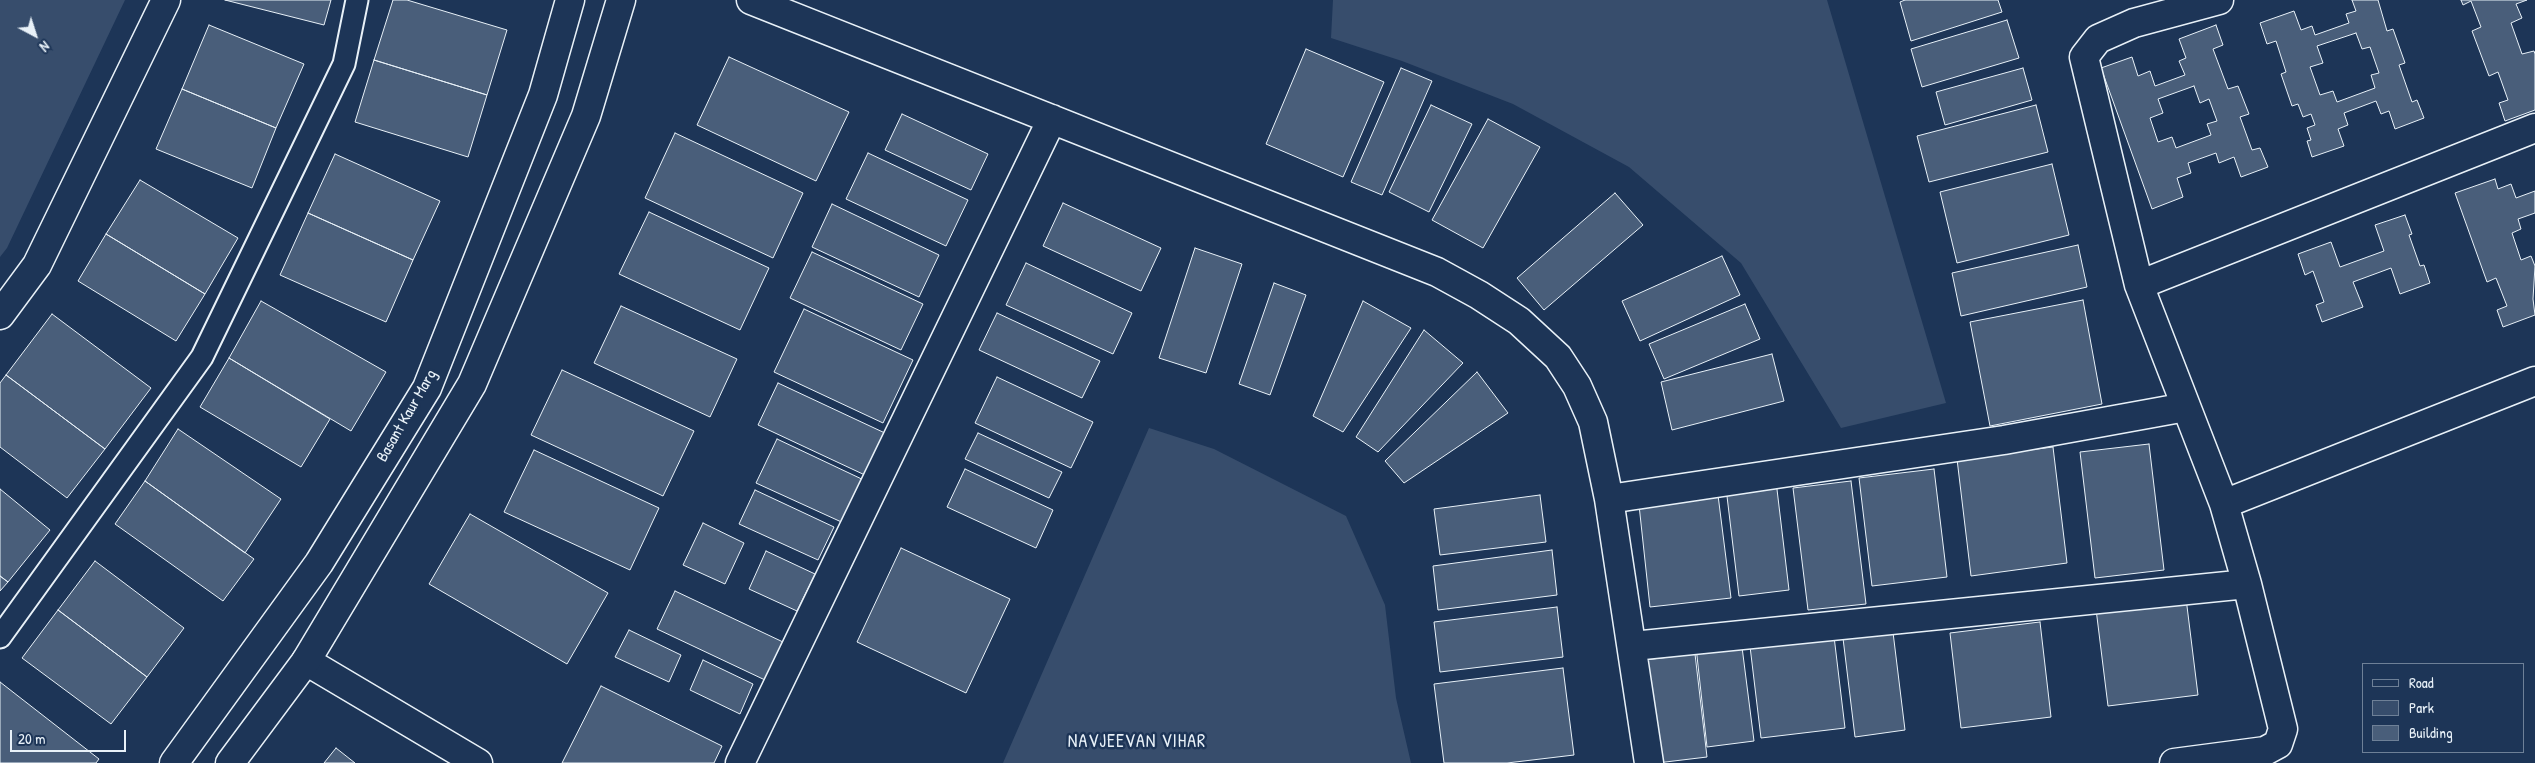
<!DOCTYPE html>
<style>
body{margin:0}
#map{position:relative;width:2535px;height:763px;overflow:hidden;background:#1d3557;font-family:"Patrick Hand",sans-serif}
canvas{display:block}
.legend{position:absolute;left:2362px;top:663px;width:162px;height:90px;box-sizing:border-box;background:#1d3557;border:1px solid #6e8097;margin:0;padding:6px 9px;list-style:none;font-size:15px;color:#e8f1f8}
.legend li{display:flex;align-items:center;gap:10px;height:25px}
.legend b{width:25px;border:1px solid #6e8097}
.north{position:absolute;left:10px;top:10px;width:50px;height:50px;-webkit-text-stroke:4px #1d3557;paint-order:stroke;rotate:140deg;font-size:14px;font-weight:700;line-height:20px;text-align:center;color:#e8f1f8}
.north::after{content:'';display:block;margin:auto;width:18px;height:22px;background:#e8f1f8;clip-path:polygon(50% 0,100% 100%,50% 72%,0 100%)}
.scale{position:absolute;left:10px;top:730px;width:116px;height:22px;box-sizing:border-box;border:2px solid #e8f1f8;border-top:0;padding-left:6px;font-size:15px;line-height:18px;white-space:nowrap;color:#e8f1f8;-webkit-text-stroke:4px #1d3557;paint-order:stroke}
</style>
<div id="map">
<canvas width="2535" height="763"></canvas>
<ul class="legend">
<li><b style="height:6px;background:#1d3557"></b>Road</li>
<li><b style="height:14px;background:#374d6c"></b>Park</li>
<li><b style="height:14px;background:#495e7a"></b>Building</li>
</ul>
<div class="north">N</div>
<div class="scale">20 m</div>
</div>
<script>
const context = document.querySelector('canvas').getContext('2d');
context.lineJoin = 'round';
function fillPath(path, color) { context.fillStyle = color; context.fill(path, 'evenodd'); }
const poly = rows => new Path2D(rows.map(r => 'M' + r).join(''));
function trace(path, color, width, dash) { context.strokeStyle = color; context.lineWidth = width; context.lineCap = dash ? 'butt' : 'round'; context.setLineDash(dash || []); context.stroke(path); }
function write(font, color, halo, rows, align = 'center') {
  context.font = font + ' "Patrick Hand",sans-serif'; context.lineWidth = 5; context.setLineDash([]); context.textBaseline = 'middle'; context.strokeStyle = halo; context.fillStyle = color; for (const [text, x, y, turn = 0] of rows) {
    context.save(); context.translate(x, y); context.rotate((+turn || 0) * Math.PI / 180); context.textAlign = isNaN(turn) ? turn : align; if (halo) context.strokeText(text, 0, 0); context.fillText(text, 0, 0); context.restore();
  }
}
fillPath(poly([
 [0,0,125,0,7,248,0,257],
 [1333,0,1827,0,1946,403,1841,428,1741,263,1629,167,1513,104,1402,61,1331,38],
 [1149,428,1214,449,1346,516,1385,605,1396,698,1411,763,1003,763]
]), '#374d6c');
const building = poly([
 [225,0,331,0,324,25,225,0],
 [393,0,407,0,507,30,487,95,374,60,393,0],
 [1905,0,1998,0,2002,12,1911,41,1900,2,1905,0],
 [2352,0,2378,0,2387,31,2393,29,2405,63,2399,65,2412,102,2417,100,2424,118,2395,129,2389,111,2381,114,2376,101,2344,113,2348,125,2338,129,2344,146,2312,157,2307,141,2311,140,2307,128,2315,125,2311,114,2303,117,2298,104,2292,106,2281,74,2286,72,2276,41,2267,44,2260,23,2294,11,2301,30,2312,26,2315,35,2349,23,2346,14,2356,11,2352,0],
 [2356,33,2362,49,2370,47,2379,73,2371,75,2375,88,2337,102,2333,91,2320,95,2310,67,2323,63,2317,46,2356,33],
 [2461,0,2527,0,2516,4,2522,18,2511,23,2522,54,2534,51,2535,54,2535,110,2505,121,2499,103,2508,100,2498,72,2489,76,2472,31,2481,27,2471,1,2463,5,2461,0],
 [2007,20,2019,58,1922,87,1911,49,2007,20],
 [209,25,304,64,276,128,182,89,209,25],
 [2216,25,2223,45,2213,49,2228,89,2238,86,2249,114,2240,117,2252,150,2260,148,2268,167,2241,177,2234,157,2219,163,2216,153,2188,163,2191,173,2177,178,2183,197,2152,209,2101,68,2132,57,2138,76,2150,71,2155,86,2185,75,2179,61,2186,58,2179,39,2216,25],
 [2194,86,2200,103,2209,99,2217,121,2207,124,2211,135,2176,148,2172,137,2158,142,2150,118,2163,113,2158,99,2194,86],
 [1306,49,1384,82,1343,177,1266,144,1306,49],
 [729,57,849,112,816,181,697,125,729,57],
 [374,60,487,95,468,157,355,122,374,60],
 [1401,68,1432,81,1382,195,1351,182,1401,68],
 [2023,68,2032,100,1945,125,1936,92,2023,68],
 [182,89,276,128,252,188,156,149,182,89],
 [1431,105,1472,124,1429,212,1389,192,1431,105],
 [2036,105,2048,152,1929,182,1917,136,2036,105],
 [902,114,988,154,971,190,885,150,902,114],
 [1488,119,1540,147,1483,248,1432,220,1488,119],
 [675,133,803,193,773,258,645,198,675,133],
 [868,153,968,200,946,246,846,199,868,153],
 [335,154,440,201,413,260,308,213,335,154],
 [2052,164,2069,235,1957,263,1940,192,2052,164],
 [2495,179,2498,189,2511,184,2516,198,2535,191,2535,213,2518,219,2521,229,2512,233,2521,260,2531,256,2535,266,2533,299,2535,315,2503,327,2497,310,2507,306,2496,278,2487,282,2455,193,2495,179],
 [140,180,238,238,205,294,106,234,140,180],
 [1615,193,1643,225,1544,310,1517,278,1615,193],
 [1063,203,1161,248,1141,291,1043,246,1063,203],
 [832,204,939,255,919,297,812,247,832,204],
 [649,212,769,268,740,330,619,274,649,212],
 [308,213,413,260,386,322,280,275,308,213],
 [2405,215,2412,234,2409,235,2420,266,2424,265,2430,283,2400,294,2391,268,2353,282,2363,307,2322,322,2316,305,2324,302,2313,271,2305,275,2298,254,2331,242,2340,267,2384,251,2375,225,2405,215],
 [106,234,205,294,176,341,78,281,106,234],
 [2078,245,2087,287,1961,316,1952,273,2078,245],
 [1195,248,1242,264,1206,373,1159,358,1195,248],
 [812,252,923,304,901,350,790,298,812,252],
 [1722,256,1740,295,1640,341,1622,301,1722,256],
 [1026,263,1132,313,1113,354,1006,305,1026,263],
 [1274,283,1306,295,1270,395,1239,384,1274,283],
 [2083,300,2102,404,1990,426,1970,322,2083,300],
 [261,301,386,372,351,431,229,358,261,301],
 [1363,301,1411,328,1343,432,1313,416,1363,301],
 [1745,304,1760,339,1664,379,1649,344,1745,304],
 [621,306,737,359,710,417,594,363,621,306],
 [804,309,913,360,883,423,774,372,804,309],
 [997,313,1100,361,1082,398,979,350,997,313],
 [52,314,151,388,105,449,6,375,52,314],
 [1424,330,1463,363,1378,452,1356,437,1424,330],
 [1772,354,1784,401,1672,430,1661,382,1772,354],
 [229,358,330,419,301,467,200,407,229,358],
 [562,370,694,431,663,496,531,435,562,370],
 [1477,372,1508,413,1404,483,1385,461,1477,372],
 [6,375,105,449,67,498,0,447,0,383,6,375],
 [997,377,1093,422,1071,468,975,423,997,377],
 [778,383,887,434,867,476,758,425,778,383],
 [178,429,281,499,245,553,145,481,178,429],
 [978,433,1062,472,1049,498,965,459,978,433],
 [777,439,868,482,848,525,756,483,777,439],
 [2149,444,2164,570,2095,578,2080,452,2149,444],
 [2053,447,2067,563,1971,576,1957,459,2053,447],
 [534,450,659,508,630,570,504,512,534,450],
 [965,469,1053,510,1036,548,947,507,965,469],
 [1934,469,1947,577,1872,586,1859,478,1934,469],
 [145,481,254,559,223,601,115,524,145,481],
 [1776,481,1789,590,1739,596,1726,488,1776,481],
 [1851,481,1866,604,1808,610,1793,488,1851,481],
 [0,489,50,530,8,582,0,576,0,489],
 [755,490,834,527,818,560,739,524,755,490],
 [1540,495,1546,542,1440,555,1434,509,1540,495],
 [1718,495,1731,598,1650,607,1639,505,1718,495],
 [470,514,608,593,567,664,429,584,470,514],
 [703,523,744,543,725,584,683,565,703,523],
 [901,548,1010,599,966,693,857,642,901,548],
 [1552,550,1557,595,1438,610,1433,566,1552,550],
 [766,551,815,574,797,611,749,589,766,551],
 [95,561,184,628,147,677,58,610,95,561],
 [0,576,8,582,0,591,0,576],
 [675,591,783,642,765,680,657,629,675,591],
 [2186,598,2198,695,2108,706,2096,609,2186,598],
 [1557,607,1563,657,1440,672,1434,622,1557,607],
 [58,610,147,677,111,724,22,658,58,610],
 [2040,622,2051,717,1961,728,1950,633,2040,622],
 [1892,624,1905,730,1855,737,1842,630,1892,624],
 [1833,628,1845,728,1761,738,1749,638,1833,628],
 [629,630,681,655,669,682,615,657,629,630],
 [1741,639,1754,741,1707,747,1696,647,1741,639],
 [1695,654,1707,757,1657,763,1644,660,1695,654],
 [703,660,753,684,740,714,690,690,703,660],
 [1563,668,1574,755,1507,763,1444,763,1434,684,1563,668],
 [0,682,99,759,96,763,0,763,0,682],
 [601,686,722,746,714,763,562,763,601,686],
 [336,748,355,763,324,763,336,748]
]);
fillPath(building, '#495e7a');
trace(building, '#e8f1f8', 1);
const service = poly([
 [0,637,202,357,344,64,357,0]
]);
const minor = poly([
 [751,0,1437,272,1479,295,1519,321,1558,357,1577,386,1593,422,1609,499,1649,763],
 [2139,285,2535,128],
 [0,315,37,265,166,0],
 [1609,499,2004,440,2186,407],
 [2224,504,2535,381],
 [1633,646,2247,584],
 [306,661,478,763],
 [740,763,1052,119],
 [2174,763,2265,751,2278,744,2283,729,2247,584,2224,504,2139,285,2084,57,2098,39,2134,23,2219,0]
]);
const secondary = poly([
 [174,763,319,563,427,388,543,95,570,0],
 [230,763,306,661,472,384,586,116,621,0]
]);
trace(service, '#e8f1f8', 25);
trace(minor, '#e8f1f8', 31);
trace(secondary, '#e8f1f8', 31);
trace(service, '#1d3557', 21);
trace(minor, '#1d3557', 28);
trace(secondary, '#1d3557', 28);
write('16px', '#e8f1f8', '#1d3557', [
 ["Basant Kaur Marg",407,416,-60]
]);
context.letterSpacing = '1px';
write('18px', '#e8f1f8', '#1d3557', [
 ["NAVJEEVAN VIHAR",1137,742]
]);
context.letterSpacing = '0px';
</script>
